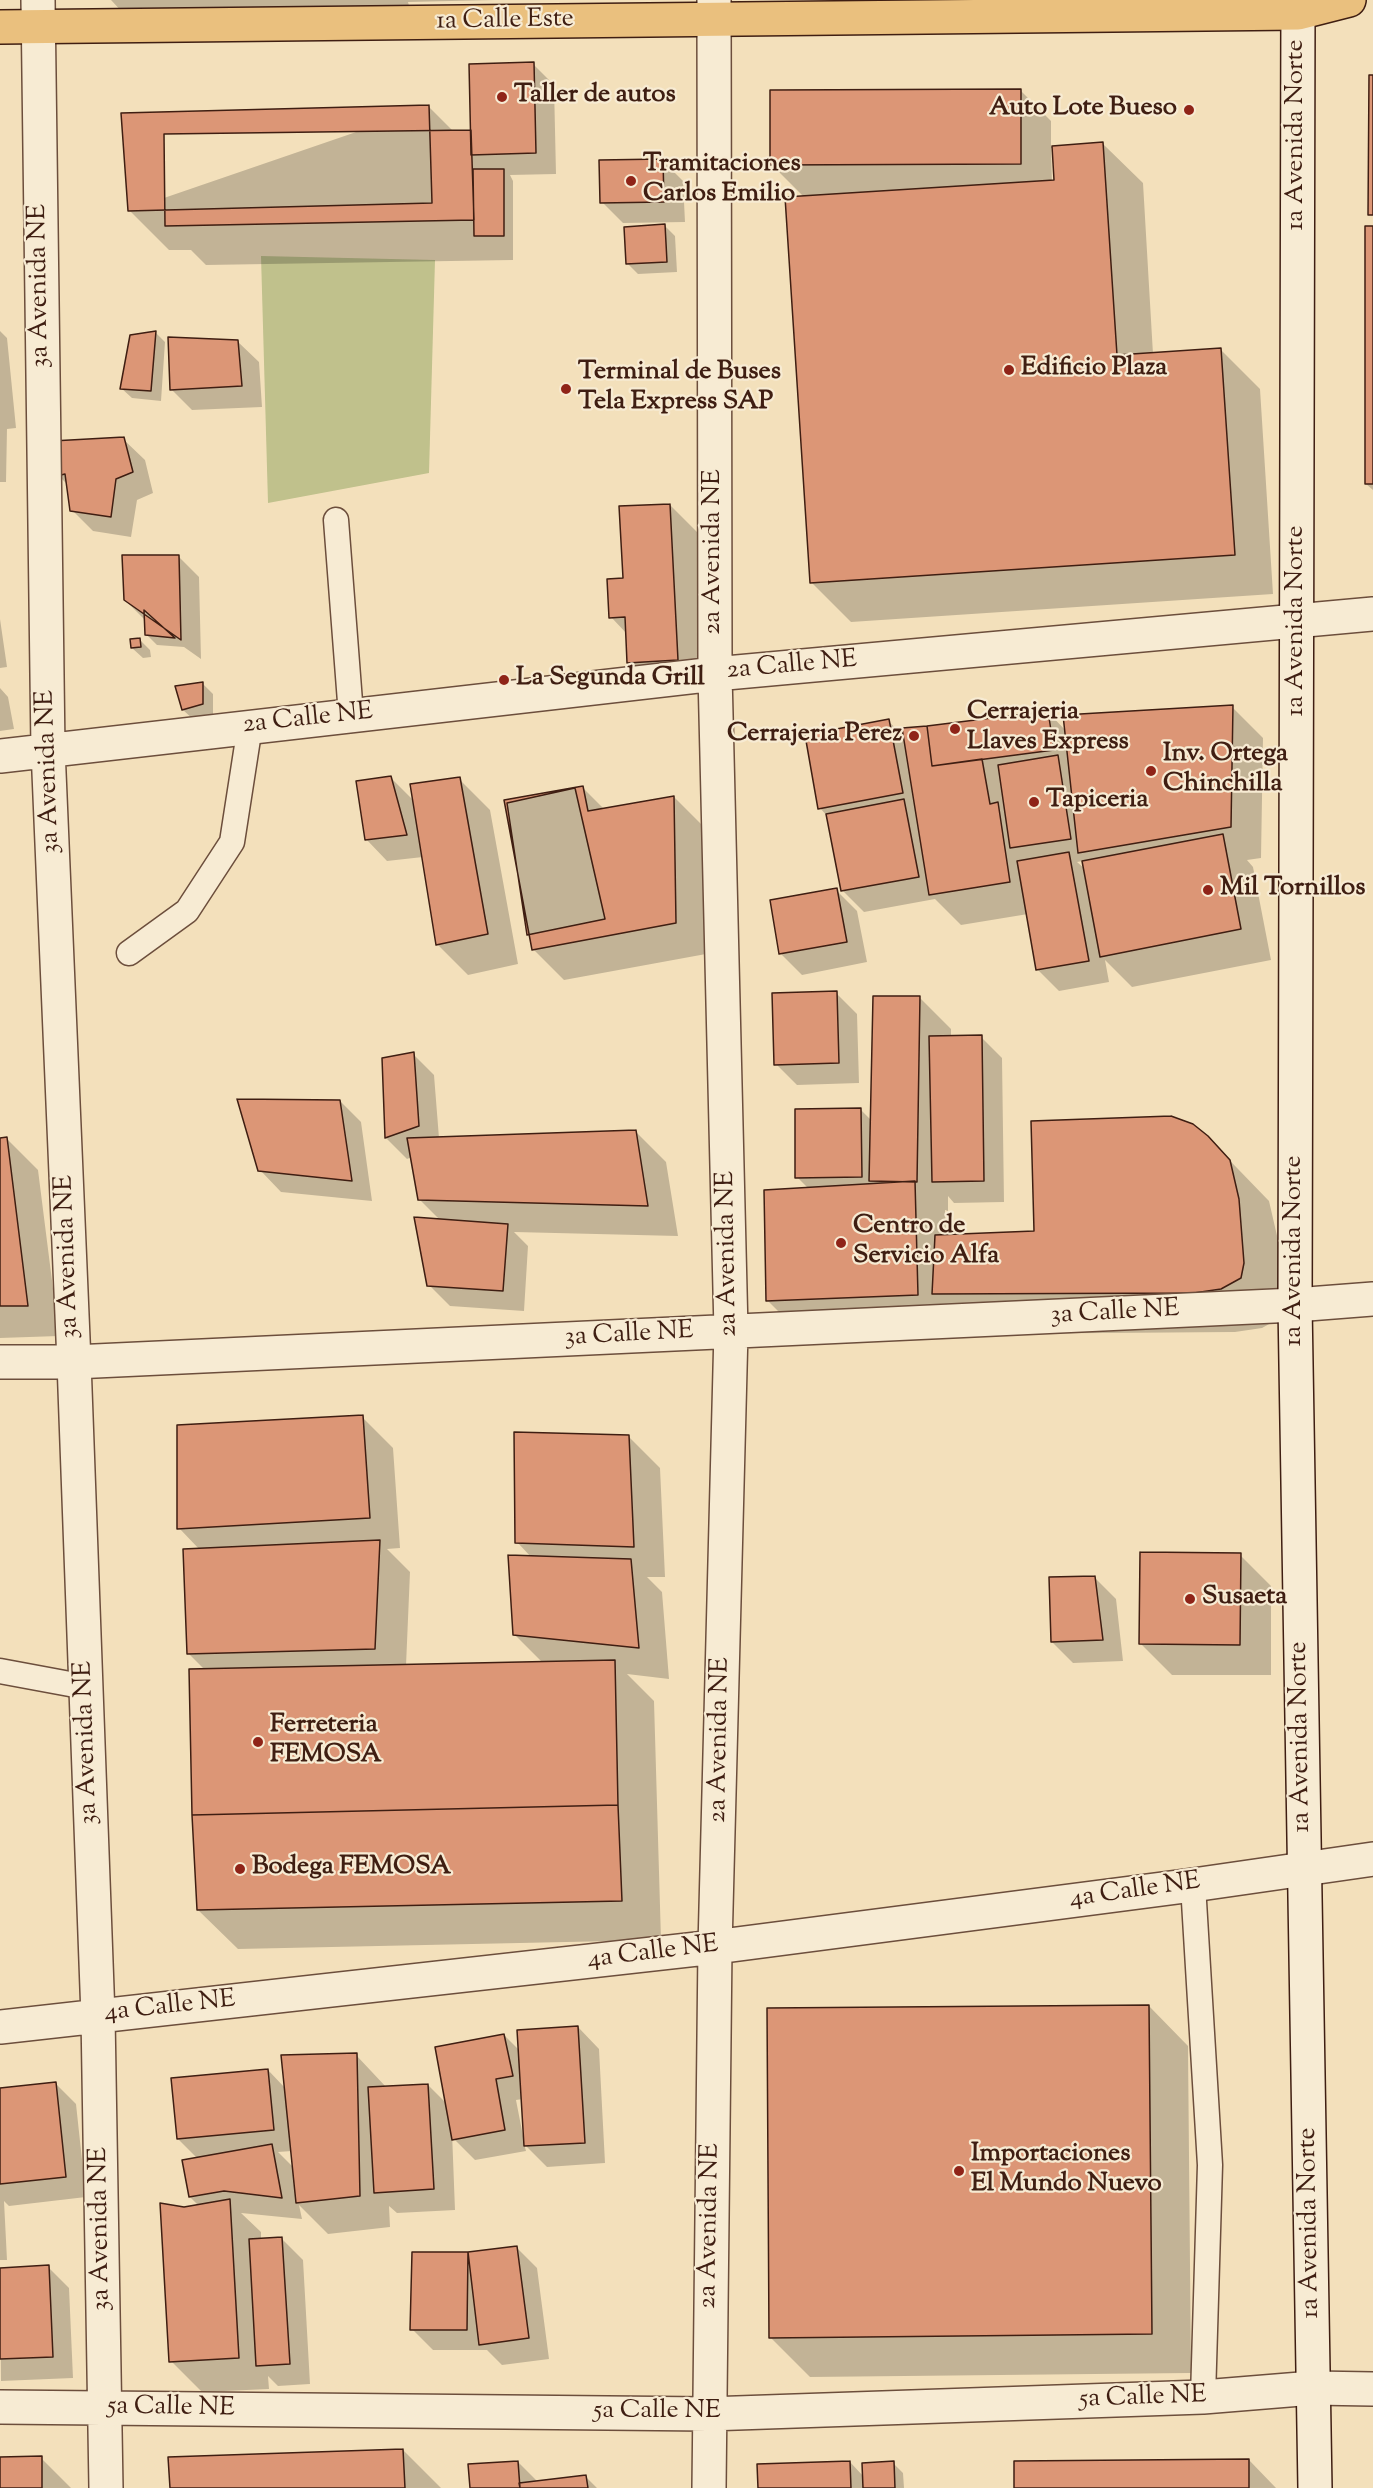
<!DOCTYPE html>
<style>
body{margin:0}
canvas{display:block;background:#f3e0bb}
</style>
<canvas width="1373" height="2488"></canvas>
<script>
const context = document.querySelector('canvas').getContext('2d');
context.lineJoin = 'round';
function fillPath(path, color) { context.fillStyle = color; context.fill(path, 'evenodd'); }
const poly = rows => new Path2D(rows.map(r => 'M' + r).join(''));
function trace(path, color, width, dash) { context.strokeStyle = color; context.lineWidth = width; context.lineCap = dash ? 'butt' : 'round'; context.setLineDash(dash || []); context.stroke(path); }
function write(font, color, halo, rows, align = 'center') {
  context.font = font + ' "Sorts Mill Goudy",serif'; context.lineWidth = 4.5; context.setLineDash([]); context.textBaseline = 'middle'; context.strokeStyle = halo; context.fillStyle = color; for (const [text, x, y, turn = 0] of rows) {
    context.save(); context.translate(x, y); context.rotate((+turn || 0) * Math.PI / 180); context.textAlign = isNaN(turn) ? turn : align; if (halo) context.strokeText(text, 0, 0); context.fillText(text, 0, 0); context.restore();
  }
}
fillPath(poly([
 [261,256,435,260,429,473,268,503]
]), '#c0c18c');
fillPath(poly([
 [111,0,495,0,408,2,411,13,124,14],
 [533,64,554,85,556,174,510,175,513,181,513,260,206,265,191,250,169,250,129,210,429,107,453,131,472,131],
 [1020,90,1051,121,1051,147,1103,144,1143,183,1153,354,1221,350,1260,389,1273,594,851,622,812,583,805,198,772,165],
 [1051,148,1054,148,1056,181,1052,182],
 [662,160,683,181,685,222,623,223,602,202],
 [665,226,675,236,677,272,638,274,628,264],
 [1373,228,1373,490,1366,484],
 [0,331,7,338,16,428,7,429,6,482,0,482],
 [155,332,165,342,161,401,132,398,121,388],
 [237,341,259,362,262,407,192,410,171,389],
 [123,439,145,460,153,493,137,500,131,537,93,531,72,510,68,485,58,475],
 [670,505,701,536,708,691,660,693,629,662,627,634,611,617,625,579],
 [178,556,199,577,201,659,184,647,157,645,147,635,146,621,125,600],
 [0,619,7,667,0,668],
 [139,639,150,650,151,657,143,658,132,648],
 [203,684,213,694,213,715,194,720,183,710],
 [0,688,8,697,14,729,0,731],
 [1232,707,1263,738,1261,858,1247,860,1253,867,1271,960,1132,987,1105,960,1109,982,1059,991,1038,970,1028,914,961,925,935,899,864,912,843,891,828,817,820,808,888,721,906,738,1048,712,1066,731],
 [1083,861,1085,869,1077,862],
 [390,777,414,801,459,779,490,810,518,964,468,975,437,944,423,857,387,861,366,839],
 [582,787,604,809,674,797,705,828,706,954,564,980,533,949,531,938,528,935,505,802],
 [836,890,857,911,867,962,802,975,781,954],
 [836,993,857,1014,859,1083,797,1085,776,1064],
 [920,998,951,1029,951,1037,981,1037,1002,1058,1004,1202,954,1203,948,1196,948,1211,945,1210,946,1236,1035,1232,1207,1137,1269,1201,1278,1240,1283,1304,1280,1318,1262,1328,1235,1332,973,1334,798,1331,767,1300,809,1189,797,1177,860,1109,872,1121],
 [413,1054,434,1075,439,1138,635,1131,666,1162,678,1236,514,1232,528,1246,524,1311,450,1306,429,1285,440,1220,420,1200,412,1157,407,1159,386,1138,383,1060],
 [340,1101,361,1122,372,1201,281,1192,260,1170],
 [7,1139,38,1170,59,1336,0,1338,0,1140],
 [362,1417,393,1448,400,1548,387,1549,410,1572,406,1666,543,1663,514,1634,532,1558,517,1542,629,1437,660,1468,665,1577,647,1577,662,1592,669,1679,627,1674,654,1701,661,1940,238,1949,198,1910,205,1670,188,1653,200,1550,179,1528],
 [1240,1555,1271,1586,1271,1675,1172,1675,1141,1644],
 [1095,1578,1116,1599,1123,1661,1073,1663,1052,1642],
 [1149,2006,1188,2046,1191,2373,810,2377,770,2337],
 [578,2027,599,2049,605,2163,547,2167,524,2144,526,2151,475,2160,454,2139,452,2132,455,2210,397,2213,389,2206,390,2227,328,2234,299,2205,302,2219,241,2213,261,2232,261,2240,282,2239,303,2260,310,2384,278,2386,268,2376,269,2389,202,2392,171,2361,184,2208,199,2206,190,2197,198,2159,178,2139,268,2070,286,2089,356,2055,387,2088,428,2085,447,2104,504,2035,520,2051],
 [523,2099,525,2136,523,2136,516,2100],
 [292,2151,294,2168,278,2152],
 [55,2083,76,2104,86,2197,9,2206,4,2201,7,2260,0,2260,0,2089],
 [516,2247,537,2268,549,2359,502,2365,487,2350,433,2350,412,2329,468,2253],
 [48,2267,69,2288,73,2378,1,2381,0,2269],
 [403,2450,441,2488,171,2488],
 [0,2458,41,2458,71,2488,0,2488],
 [1249,2460,1276,2488,1016,2488],
 [518,2462,538,2482,586,2477,597,2488,472,2488],
 [850,2462,864,2477,893,2463,903,2473,904,2488,760,2488]
]), '#0003');
const building = poly([
 [534,62,536,153,471,155,469,64,534,62],
 [1369,75,1373,75,1373,215,1368,215,1369,75],
 [1021,89,1021,164,770,165,770,90,1021,89],
 [429,105,432,203,128,211,121,113,429,105],
 [471,130,474,220,165,226,164,134,471,130],
 [1103,142,1117,355,1221,348,1235,555,810,583,785,197,1054,180,1052,146,1103,142],
 [663,159,664,202,600,203,599,160,663,159],
 [473,169,504,169,504,236,474,236,473,169],
 [665,224,667,262,626,264,624,227,665,224],
 [1365,226,1373,226,1373,484,1365,484,1365,226],
 [156,331,151,391,120,389,130,335,156,331],
 [168,337,238,340,242,386,170,390,168,337],
 [124,437,133,472,116,479,111,517,70,511,65,474,57,476,52,441,124,437],
 [670,504,678,660,627,663,625,617,609,618,607,579,623,578,619,506,670,504],
 [122,555,179,555,181,640,124,600,122,555],
 [144,610,175,638,145,635,144,610],
 [140,638,141,647,131,648,130,639,140,638],
 [203,682,203,704,182,710,175,686,203,682],
 [1233,705,1231,827,1078,853,1063,715,1233,705],
 [1048,711,1054,750,932,766,927,726,1048,711],
 [889,719,903,793,818,809,805,735,889,719],
 [927,726,932,766,982,759,990,804,998,802,1010,882,929,895,902,728,927,726],
 [1058,755,1071,839,1010,848,998,765,1058,755],
 [391,776,407,835,365,840,356,781,391,776],
 [460,777,488,934,436,945,410,784,460,777],
 [583,786,588,811,674,796,676,923,532,950,504,800,583,786],
 [575,788,605,919,527,935,507,803,575,788],
 [904,799,919,877,841,891,826,814,904,799],
 [1223,834,1241,929,1100,957,1082,861,1223,834],
 [1069,852,1089,961,1036,970,1017,861,1069,852],
 [837,888,847,942,779,954,770,900,837,888],
 [837,991,839,1063,774,1065,772,993,837,991],
 [873,996,920,996,917,1182,869,1181,873,996],
 [982,1035,984,1181,932,1182,929,1036,982,1035],
 [414,1052,419,1126,385,1138,382,1058,414,1052],
 [237,1099,340,1100,352,1181,258,1171,237,1099],
 [861,1108,862,1177,795,1178,795,1109,861,1108],
 [1171,1116,1193,1124,1208,1136,1230,1160,1239,1199,1244,1263,1241,1278,1221,1289,1194,1293,932,1294,935,1235,1034,1231,1031,1121,1171,1116],
 [636,1130,648,1206,418,1200,407,1138,636,1130],
 [7,1137,28,1306,0,1306,0,1138,7,1137],
 [915,1181,918,1295,766,1301,764,1190,915,1181],
 [414,1217,508,1224,503,1291,427,1286,414,1217],
 [363,1415,370,1518,177,1529,177,1425,363,1415],
 [514,1432,629,1435,634,1547,515,1543,514,1432],
 [380,1540,375,1649,187,1654,183,1549,380,1540],
 [1140,1552,1241,1553,1240,1645,1139,1644,1140,1552],
 [508,1555,631,1559,639,1648,513,1635,508,1555],
 [1095,1576,1103,1640,1051,1642,1049,1577,1095,1576],
 [615,1660,618,1805,192,1815,189,1669,615,1660],
 [618,1805,622,1901,197,1910,192,1815,618,1805],
 [1149,2005,1152,2334,769,2338,767,2008,1149,2005],
 [578,2026,585,2143,524,2146,517,2030,578,2026],
 [504,2034,513,2076,496,2079,505,2130,452,2140,435,2047,504,2034],
 [357,2053,360,2196,296,2203,281,2055,357,2053],
 [268,2069,274,2130,177,2139,171,2078,268,2069],
 [56,2082,66,2177,0,2184,0,2088,56,2082],
 [428,2084,434,2189,374,2193,368,2087,428,2084],
 [272,2144,282,2198,224,2191,189,2197,182,2160,272,2144],
 [230,2199,239,2358,169,2362,160,2203,184,2207,230,2199],
 [282,2237,290,2364,256,2366,249,2239,282,2237],
 [517,2246,529,2338,479,2345,468,2252,517,2246],
 [412,2252,468,2252,467,2330,410,2330,412,2252],
 [49,2265,53,2357,0,2359,0,2268,49,2265],
 [403,2449,405,2488,170,2488,168,2457,403,2449],
 [42,2456,42,2488,0,2488,0,2457,42,2456],
 [1249,2459,1249,2488,1014,2488,1014,2461,1249,2459],
 [518,2461,520,2488,470,2488,468,2464,518,2461],
 [850,2461,851,2488,758,2488,757,2464,850,2461],
 [894,2461,895,2488,863,2488,862,2463,894,2461],
 [586,2475,588,2488,520,2488,519,2483,586,2475]
]);
fillPath(building, '#dc9676');
trace(building, '#3f1e12', 1.5);
const lane = poly([
 [336,520,351,715],
 [129,953,187,911,232,842,250,726],
 [0,1671,86,1687],
 [1193,1885,1210,2165,1203,2397]
]);
const street = poly([
 [38,0,48,749,74,1362,98,2016,106,2488],
 [0,756,715,674,1373,614],
 [0,1362,74,1362,1295,1305,1373,1299],
 [0,2027,715,1947,1193,1885,1373,1859],
 [0,2407,708,2414,1203,2397,1313,2388,1373,2389],
 [709,2488,715,1947,731,1331,715,674,714,0]
]);
const secondary = poly([
 [1298,0,1295,1305,1315,2488]
]);
const primary = poly([
 [0,27,1298,13,1349,0]
]);
trace(lane, '#6c4e3c', 27);
trace(street, '#6c4e3c', 36);
trace(secondary, '#3f1e12', 36);
trace(primary, '#3f1e12', 36);
trace(lane, '#f7ebd3', 24);
trace(street, '#f7ebd3', 33);
trace(secondary, '#f7ebd3', 33);
trace(primary, '#eac07e', 33);
for (const [x, y, r, color] of [
 [502,97,6,"#8f2418"],
 [1189,110,6,"#8f2418"],
 [631,181,6,"#8f2418"],
 [1009,370,6,"#8f2418"],
 [566,389,6,"#8f2418"],
 [504,680,6,"#8f2418"],
 [955,729,6,"#8f2418"],
 [914,736,6,"#8f2418"],
 [1151,771,6,"#8f2418"],
 [1034,802,6,"#8f2418"],
 [1208,890,6,"#8f2418"],
 [841,1243,6,"#8f2418"],
 [1190,1599,6,"#8f2418"],
 [258,1742,6,"#8f2418"],
 [240,1869,6,"#8f2418"],
 [959,2171,6,"#8f2418"]
]) { const dot = new Path2D(); dot.arc(x, y, r, 0, 2 * Math.PI); context.fillStyle = color; context.fill(dot); trace(dot, '#f7ebd3', 2); }
write('26px', '#3f1e12', '#f7ebd3', [
 ["1a Calle Este",505,22,-1],
 ["1a Avenida Norte",1298,135,-90],
 ["3a Avenida NE",41,286,-91],
 ["2a Avenida NE",715,552,-90],
 ["1a Avenida Norte",1298,621,-90],
 ["2a Calle NE",792,667,-5],
 ["2a Calle NE",308,720,-6],
 ["3a Avenida NE",50,772,-92],
 ["1a Avenida Norte",1296,1251,-90],
 ["2a Avenida NE",729,1254,-91],
 ["3a Avenida NE",69,1257,-92],
 ["3a Calle NE",1115,1314,-3],
 ["3a Calle NE",629,1336,-3],
 ["1a Avenida Norte",1302,1737,-91],
 ["2a Avenida NE",721,1740,-89],
 ["3a Avenida NE",88,1743,-92],
 ["4a Calle NE",1135,1892,-8],
 ["4a Calle NE",653,1954,-7],
 ["4a Calle NE",170,2008,-6],
 ["1a Avenida Norte",1311,2223,-91],
 ["2a Avenida NE",711,2226,-89],
 ["3a Avenida NE",102,2229,-91],
 ["5a Calle NE",1143,2399,-2],
 ["5a Calle NE",171,2409,1],
 ["5a Calle NE",657,2413]
]);
write('bold 26px', '#3f1e12', '#f7ebd3', [
 ["Taller de autos",514,97],
 ["Auto Lote Bueso",1177,110,"right"],
 ["Tramitaciones",643,166],
 ["Carlos Emilio",643,196],
 ["Edificio Plaza",1021,370],
 ["Terminal de Buses",578,374],
 ["Tela Express SAP",578,404],
 ["La Segunda Grill",516,680],
 ["Cerrajeria",967,714],
 ["Llaves Express",967,744],
 ["Cerrajeria Perez",902,736,"right"],
 ["Inv. Ortega",1163,756],
 ["Chinchilla",1163,786],
 ["Tapiceria",1046,802],
 ["Mil Tornillos",1220,890],
 ["Centro de",853,1228],
 ["Servicio Alfa",853,1258],
 ["Susaeta",1202,1599],
 ["Ferreteria",270,1727],
 ["FEMOSA",270,1757],
 ["Bodega FEMOSA",252,1869],
 ["Importaciones",971,2156],
 ["El Mundo Nuevo",971,2186]
], 'left');
</script>
